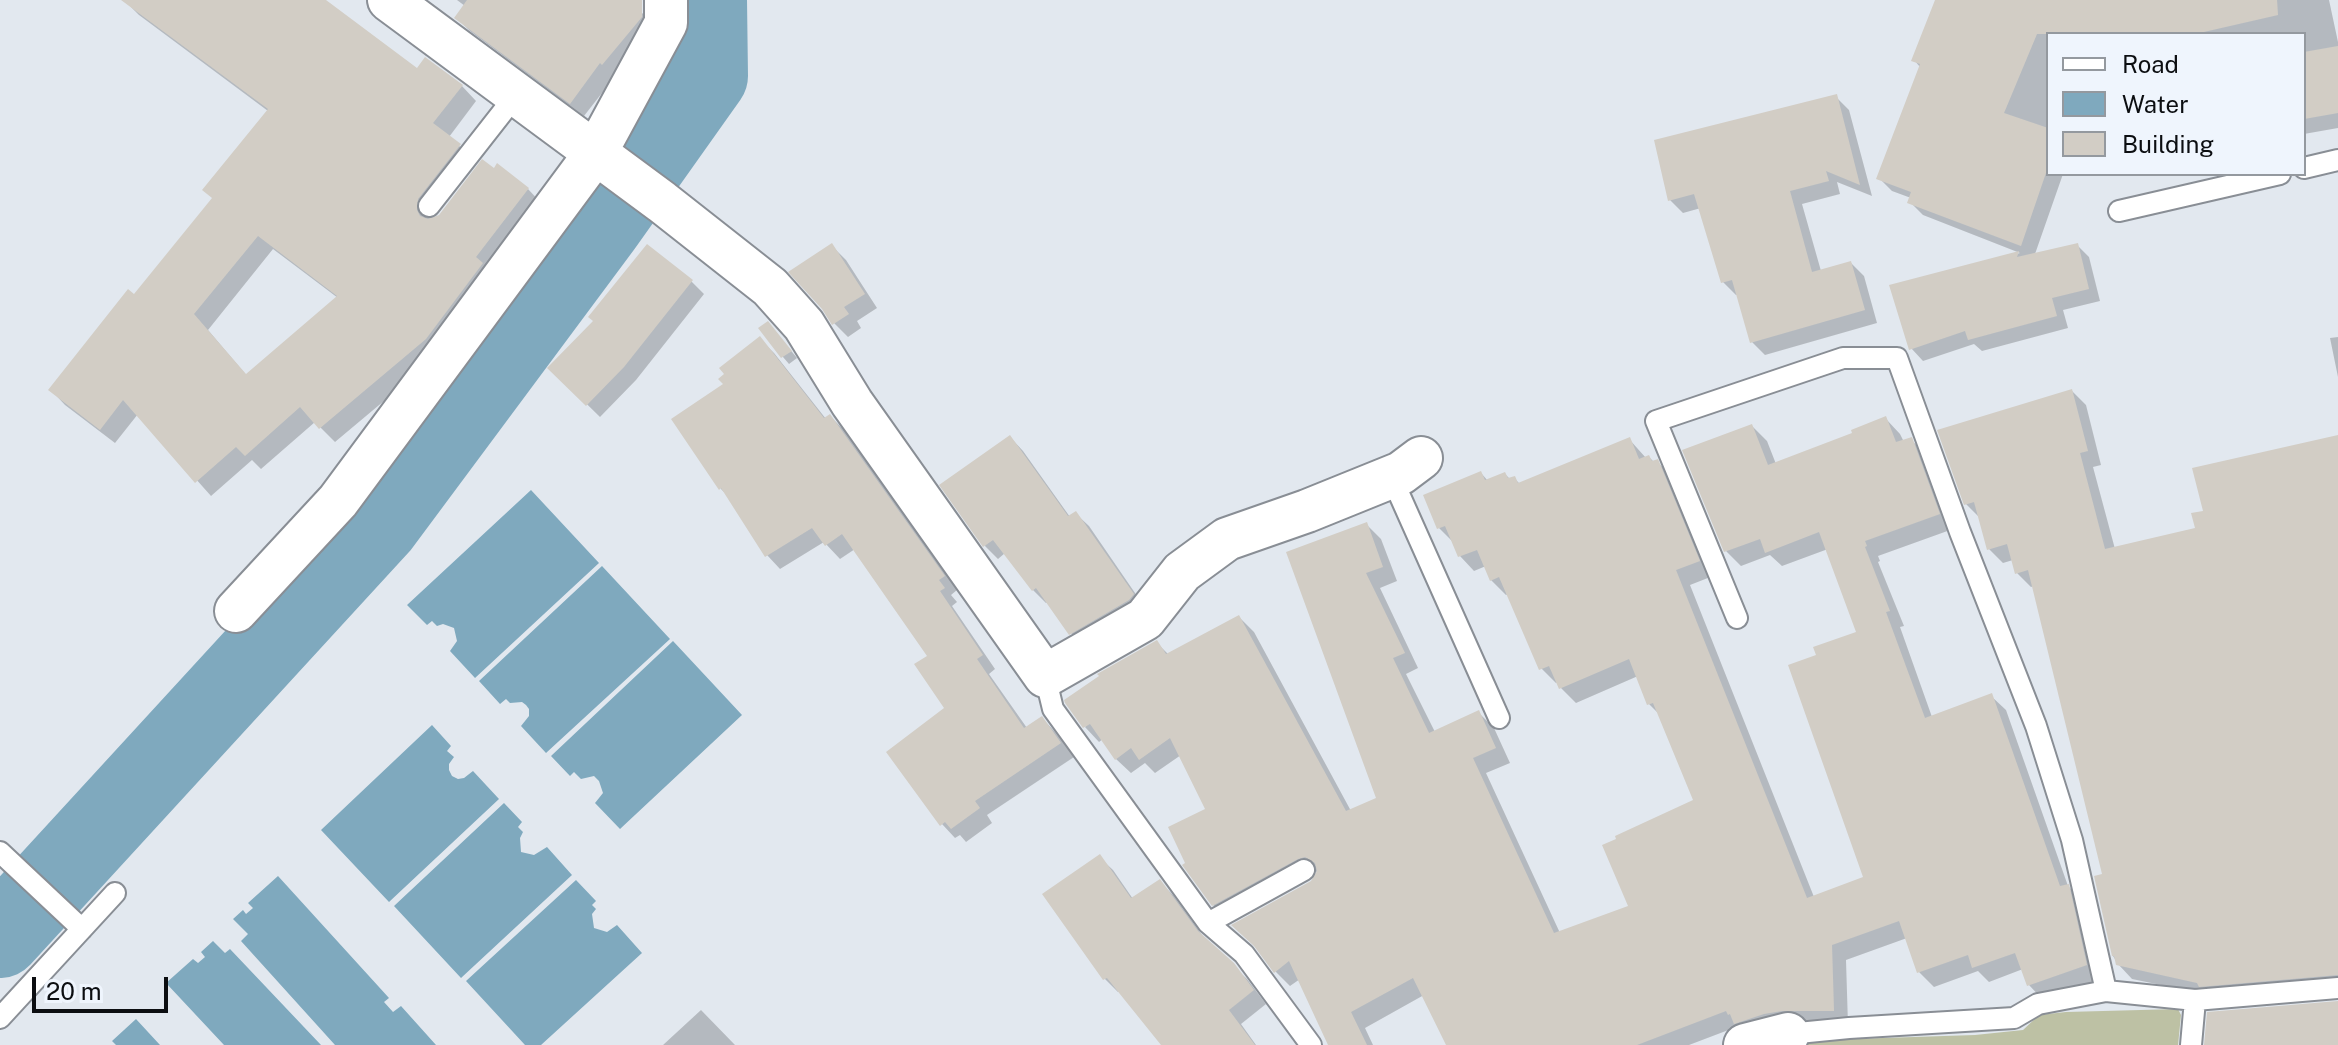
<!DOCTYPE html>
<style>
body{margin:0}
#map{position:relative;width:2338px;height:1045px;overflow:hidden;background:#e2e8ef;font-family:"Public Sans",sans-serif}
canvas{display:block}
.legend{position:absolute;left:2046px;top:32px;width:260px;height:144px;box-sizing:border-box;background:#eff5fd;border:2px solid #94999f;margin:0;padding:10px 14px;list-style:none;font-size:24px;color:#0c0e11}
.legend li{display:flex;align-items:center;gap:16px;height:40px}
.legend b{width:40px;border:2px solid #94999f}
.scale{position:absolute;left:32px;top:977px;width:136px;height:36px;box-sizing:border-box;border:4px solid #0c0e11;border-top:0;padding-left:10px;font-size:24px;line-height:28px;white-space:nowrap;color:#0c0e11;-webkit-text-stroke:6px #eff5fd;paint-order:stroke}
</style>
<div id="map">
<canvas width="2338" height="1045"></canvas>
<ul class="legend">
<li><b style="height:10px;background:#fff"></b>Road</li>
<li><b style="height:22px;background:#7fa9be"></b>Water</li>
<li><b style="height:22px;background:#d2cdc5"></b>Building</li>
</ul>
<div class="scale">20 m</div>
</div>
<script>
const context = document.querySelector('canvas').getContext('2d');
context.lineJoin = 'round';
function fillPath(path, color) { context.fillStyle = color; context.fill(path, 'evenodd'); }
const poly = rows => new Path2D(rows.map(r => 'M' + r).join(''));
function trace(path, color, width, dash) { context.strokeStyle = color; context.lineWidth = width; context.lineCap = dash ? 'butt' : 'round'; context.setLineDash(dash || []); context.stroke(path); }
fillPath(poly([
 [2178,1009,2181,1015,2178,1045,1792,1045,1792,1041,1975,1035,2023,1030,2039,1015,2066,1012]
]), '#bdc1a4');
fillPath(poly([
 [531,490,599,563,475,678,450,651,457,641,454,628,443,624,437,626,432,621,427,625,407,605],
 [602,566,670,639,546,753,521,726,529,716,529,709,526,705,522,702,510,703,506,699,500,704,479,681],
 [673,641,742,715,620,829,595,803,603,793,599,781,594,776,581,779,574,772,570,776,551,756],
 [432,725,451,746,447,751,454,757,449,764,449,770,452,776,458,779,464,778,473,771,499,799,389,902,321,830],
 [504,803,522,822,518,827,523,832,520,838,521,852,534,855,547,847,572,875,461,978,394,906],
 [278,876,389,998,384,1002,393,1012,401,1006,436,1045,335,1045,241,941,248,934,233,919,243,910,246,914,253,908,248,903],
 [576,880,596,901,592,905,596,909,592,914,594,928,607,932,617,925,642,953,541,1045,525,1045,466,981],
 [213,941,225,953,230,949,321,1045,224,1045,166,983,193,959,198,963,205,957,201,952],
 [136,1019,160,1045,116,1045,112,1041]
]), '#7fa9be');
fillPath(poly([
 [309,0,417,71,462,86,476,101,449,137,475,160,432,214,432,220,528,189,542,204,440,354,335,442,315,422,261,469,252,460,211,496,138,414,115,443,65,405,51,390,134,296,214,199,268,111,139,15,125,1],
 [273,249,338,298,247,376,208,330],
 [457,0,628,0,655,25,584,116,470,31,457,18,465,6],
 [1938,0,2329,0,2338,42,2338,128,2304,134,2304,34,2048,34,2048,174,2063,174,2035,254,2077,245,2089,257,2100,301,2063,310,2068,328,1982,351,1974,344,1923,361,1911,348,1891,287,2020,253,1923,215,1910,202,1911,198,1892,191,1879,178,1920,67,1914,60],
 [1836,97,1849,110,1872,196,1837,182,1840,194,1802,204,1821,271,1851,263,1864,276,1877,323,1765,355,1752,342,1739,295,1736,295,1723,282,1701,208,1683,213,1670,200],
 [832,246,846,260,877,308,857,321,861,328,848,337,834,323],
 [691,281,704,294,636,380,600,417,550,368],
 [774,330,797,358,789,364,783,357],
 [2338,337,2338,377,2330,338],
 [760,339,774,353,826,419,830,416,844,430,957,590,951,595,957,602,952,606,995,669,989,674,1027,728,1042,718,1055,732,1074,757,987,815,992,823,966,842,960,835,955,838,942,824,947,709,930,656,855,549,840,559,824,542,780,569,767,555,730,498,721,489,674,420,725,385],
 [2072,391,2086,405,2101,465,2093,467,2115,549,2197,529,2205,512,2338,437,2338,990,2210,995,2132,979,2118,964,2113,956,2105,875,2034,586,2031,587,2017,573,2013,560,2003,563,1989,549,1981,519,1966,504],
 [1886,419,1900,434,1904,442,1911,440,1926,454,1953,529,1878,556,1880,561,1878,562,1904,626,1900,627,1932,717,1991,696,2006,710,2068,886,2083,901,2100,980,2043,1000,2029,985,2023,969,1989,982,1978,971,1934,987,1919,972,1907,938,1846,960,1848,1025,1739,1026,1689,1045,1449,1045,1424,995,1365,1028,1373,1045,1330,1045,1300,979,1290,986,1276,972,1260,950,1319,871,1313,873,1228,920,1213,905,1188,864,1208,810,1181,755,1155,773,1145,763,1131,773,1116,759,1103,739,1099,742,1085,727,1156,642,1169,655,1239,617,1254,632,1351,811,1378,799,1289,553,1366,524,1381,539,1397,581,1380,588,1418,668,1406,674,1435,732,1479,713,1494,728,1510,763,1486,773,1560,933,1631,907,1695,801,1661,716,1649,704,1638,676,1576,703,1561,688,1558,682,1556,683,1541,668,1508,594,1506,595,1491,580,1486,566,1474,571,1460,556,1455,544,1439,528,1481,473,1488,481,1505,474,1510,479,1514,478,1520,484,1629,439,1646,458,1649,457,1655,463,1657,462,1672,476,1713,576,1690,585,1814,897,1865,878,1819,657,1859,633,1828,549,1782,566,1770,555,1741,566,1726,551,1752,426,1767,441,1776,464,1854,434],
 [1010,437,1023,451,1070,517,1075,513,1089,526,1146,609,1084,647,1071,633,1048,602,1046,603,1033,590,1005,553,998,559,985,546],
 [1099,857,1113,870,1133,899,1160,882,1173,895,1207,942,1247,979,1266,1004,1241,1024,1256,1045,1163,1045,1120,991,1118,992,1105,979,1045,895],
 [701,1010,735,1045,663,1045]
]), '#0003');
trace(poly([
 [0,937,379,524,602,224,707,76,706,0]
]), '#7fa9be', 82);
fillPath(poly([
 [121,0,326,0,417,68,425,57,463,85,433,123,461,144,418,199,417,210,420,216,428,219,439,215,482,159,494,168,497,163,529,188,476,257,483,263,426,339,319,429,300,407,245,456,236,447,195,483,123,400,100,430,48,390,128,289,134,294,212,198,202,190,268,109],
 [258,236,337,296,246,374,194,314],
 [467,0,642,0,642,17,602,65,600,63,570,104,454,18],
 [1935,0,2277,0,2278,15,2195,34,2037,34,2004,113,2048,128,2048,167,2021,246,1907,203,1911,192,1876,179,1920,64,1911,61],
 [2338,46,2338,113,2304,119,2304,52],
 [1837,94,1860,185,1826,171,1829,181,1790,191,1812,272,1851,261,1865,310,1750,343,1732,280,1721,283,1694,194,1668,201,1654,140],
 [832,243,865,294,844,307,849,314,832,325,822,309,788,272],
 [2078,243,2089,289,2052,298,2057,316,1968,340,1965,331,1909,350,1889,285,2019,251,2017,257],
 [647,244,693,280,624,367,586,406,547,368,593,321,588,317],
 [768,321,792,351,781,358,758,328],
 [760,336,824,418,830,414,945,576,939,580,945,588,940,591,983,655,977,659,1024,728,1042,716,1061,743,975,801,980,808,951,829,945,822,940,826,886,752,944,708,914,664,927,656,842,534,825,546,812,528,765,557,721,488,719,490,671,419,723,384,718,379,724,374,719,368],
 [2072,389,2088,451,2080,453,2105,549,2195,528,2191,513,2203,511,2192,468,2338,435,2338,975,2199,987,2197,983,2116,965,2114,956,2112,956,2094,876,2102,874,2028,570,2015,574,2007,544,1987,550,1974,502,1964,505,1937,430],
 [1886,416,1896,442,1912,437,1940,514,1865,541,1867,546,1865,547,1890,611,1886,612,1925,718,1992,693,2060,886,2069,884,2087,965,2027,986,2015,953,1972,968,1968,955,1917,973,1899,921,1832,945,1834,1011,1782,1011,1764,1014,1734,1024,1730,1014,1728,1015,1726,1011,1637,1045,1446,1045,1413,978,1351,1012,1367,1045,1328,1045,1289,961,1274,973,1254,946,1231,925,1311,881,1317,871,1315,863,1305,857,1298,859,1212,906,1182,865,1185,863,1168,827,1205,809,1170,738,1139,760,1131,748,1115,760,1090,724,1083,728,1065,703,1064,700,1099,676,1097,674,1157,640,1166,654,1239,615,1346,811,1376,798,1286,552,1367,522,1383,567,1366,573,1405,653,1393,658,1429,733,1479,710,1496,748,1473,758,1554,933,1628,906,1602,845,1616,839,1615,836,1693,800,1653,703,1647,705,1629,659,1559,689,1549,666,1539,670,1499,577,1490,581,1477,550,1458,557,1445,526,1437,529,1423,495,1481,471,1485,480,1505,472,1508,478,1515,476,1518,483,1630,437,1639,459,1649,455,1652,461,1658,459,1700,561,1676,570,1807,898,1863,877,1788,665,1816,655,1813,647,1856,632,1819,532,1765,553,1760,539,1724,552,1682,450,1752,424,1768,465,1852,433,1851,430],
 [1010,435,1068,516,1076,511,1134,594,1129,600,1069,635,1036,588,1032,591,993,540,983,547,939,485],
 [1100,854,1131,898,1160,879,1198,931,1234,963,1254,990,1229,1010,1255,1045,1161,1045,1107,978,1103,980,1042,894],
 [2338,1001,2338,1045,2204,1045,2207,1012]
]), '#d2cdc5');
const service = poly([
 [2304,168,2338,160],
 [429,206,516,95],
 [2119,211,2280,174],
 [1391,476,1499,718],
 [1737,618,1656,421,1843,358,1897,358,1960,532,2036,726,2072,840,2106,991],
 [1045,676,1053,709,1208,923,1244,954,1311,1045],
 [0,852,82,929],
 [1208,923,1304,870],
 [0,1018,115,893],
 [1788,1034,1849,1028,2014,1018,2038,1004,2106,991,2195,1000,2338,988],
 [2191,1045,2195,1000]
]);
const minor = poly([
 [389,0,662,202,770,287,804,325,852,403,1045,676,1145,619,1182,572,1227,539,1307,511,1401,473,1421,458],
 [236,611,338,501,595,154,666,23,666,0],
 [1745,1045,1788,1034]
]);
trace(service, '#898e95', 24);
trace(minor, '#898e95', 46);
trace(service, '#fff', 20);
trace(minor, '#fff', 42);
</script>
